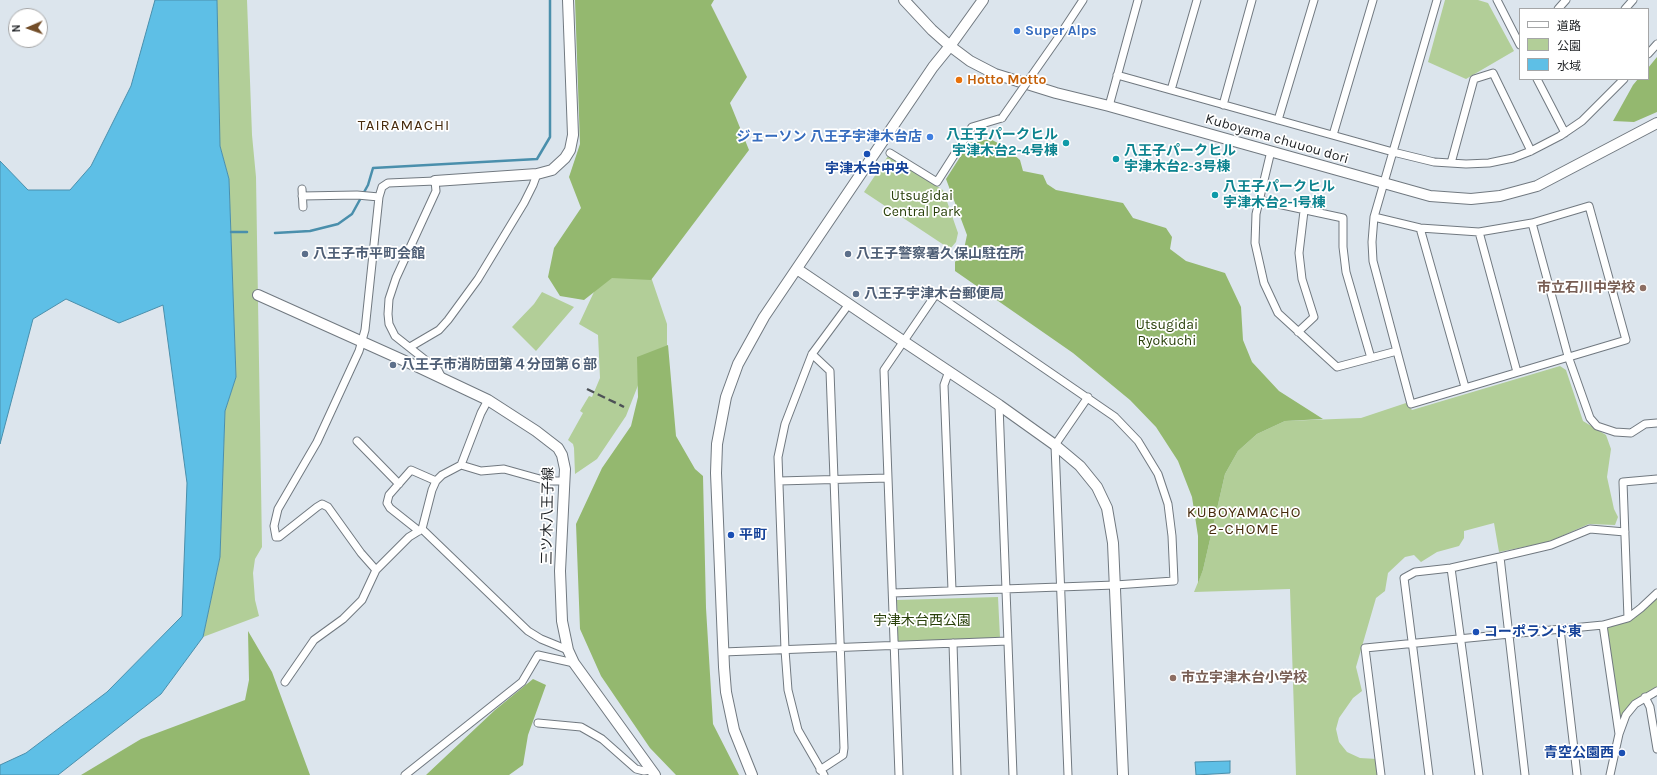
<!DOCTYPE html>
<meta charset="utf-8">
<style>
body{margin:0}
#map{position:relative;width:1657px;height:775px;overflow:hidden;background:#dce5ed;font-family:Karla,"Noto Sans JP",sans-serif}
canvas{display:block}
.legend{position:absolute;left:1519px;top:8px;width:130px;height:72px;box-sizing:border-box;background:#fff;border:1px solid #a5a6a7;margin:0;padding:5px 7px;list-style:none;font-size:12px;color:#1d2023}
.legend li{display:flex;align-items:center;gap:8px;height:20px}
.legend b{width:20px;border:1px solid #a5a6a7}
.north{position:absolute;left:8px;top:8px;width:40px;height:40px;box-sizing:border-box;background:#fff;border:1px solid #a5a6a7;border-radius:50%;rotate:268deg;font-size:11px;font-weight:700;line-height:16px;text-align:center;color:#1d2023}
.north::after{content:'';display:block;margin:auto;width:14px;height:18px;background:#724d28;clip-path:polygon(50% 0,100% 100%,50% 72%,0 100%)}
</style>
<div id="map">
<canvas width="1657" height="775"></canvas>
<ul class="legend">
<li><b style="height:5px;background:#fff"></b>道路</li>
<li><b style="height:11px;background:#b2ce98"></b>公園</li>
<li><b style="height:11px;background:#5ebfe6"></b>水域</li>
</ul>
<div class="north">N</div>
</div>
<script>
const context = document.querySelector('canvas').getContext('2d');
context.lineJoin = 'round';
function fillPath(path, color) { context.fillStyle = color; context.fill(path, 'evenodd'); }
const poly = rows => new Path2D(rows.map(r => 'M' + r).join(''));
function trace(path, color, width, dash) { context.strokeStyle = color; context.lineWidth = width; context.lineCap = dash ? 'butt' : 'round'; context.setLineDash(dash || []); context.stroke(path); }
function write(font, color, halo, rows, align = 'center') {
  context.font = font + ' Karla,"Noto Sans JP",sans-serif'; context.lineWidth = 3.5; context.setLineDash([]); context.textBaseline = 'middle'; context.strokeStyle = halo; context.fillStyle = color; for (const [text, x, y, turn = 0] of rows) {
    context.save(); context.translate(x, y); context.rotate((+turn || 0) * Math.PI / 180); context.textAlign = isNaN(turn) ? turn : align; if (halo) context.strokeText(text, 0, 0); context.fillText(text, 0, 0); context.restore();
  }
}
fillPath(poly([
 [217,0,247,0,252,135,256,177,262,547,255,559,253,573,255,600,259,616,203,637,220,557,225,411,236,377,229,179,220,146],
 [1445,0,1478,0,1488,3,1514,51,1466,79,1428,62],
 [888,156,943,190,958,233,956,242,950,249,864,192],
 [607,264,650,274,667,324,667,354,644,370,626,416,597,459,575,474,574,448,573,444,568,440,583,413,580,411,589,396,592,397,600,378,598,335,579,324],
 [542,292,574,307,536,351,512,327,534,304],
 [1560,366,1566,370,1583,421,1606,435,1611,449,1607,477,1614,509,1618,517,1615,525,1589,524,1548,542,1499,552,1494,523,1464,531,1464,538,1459,546,1437,552,1421,562,1414,555,1405,557,1388,573,1385,591,1376,598,1356,667,1362,691,1353,698,1339,718,1336,729,1339,742,1347,752,1360,758,1377,759,1378,775,1296,775,1290,589,1194,592,1203,570,1225,474,1238,451,1257,434,1285,421,1361,418,1406,403,1412,410],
 [1657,593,1657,691,1635,705,1619,734,1603,625,1628,618],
 [998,597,1000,638,898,643,897,600]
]), '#b2ce98');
fillPath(poly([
 [575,0,714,0,711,5,747,77,730,103,749,150,651,280,612,278,584,300,560,296,548,277,554,248,581,208,569,177,580,144],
 [1657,57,1657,112,1634,122,1613,121,1633,85,1638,79,1648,79,1648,68],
 [990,139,1002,145,1000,151,1013,154,1020,160,1023,171,1043,175,1047,184,1056,190,1123,203,1133,218,1166,228,1172,237,1170,249,1186,261,1225,273,1241,307,1243,340,1252,362,1279,391,1323,419,1285,421,1257,434,1238,451,1225,474,1203,570,1198,583,1198,536,1192,497,1178,461,1156,427,1130,400,1073,353,955,271,955,262,964,249,967,235,946,179,969,143],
 [668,345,676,436,695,469,703,476,706,608,713,724,739,775,676,775,650,748,601,676,580,629,576,524,602,468,631,426,638,397,637,357],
 [248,631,272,672,310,775,81,775,141,739,245,700,249,680],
 [533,679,546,685,528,735,523,765,509,775,426,775,495,710]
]), '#94b86f');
const water = poly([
 [155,0,217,0,220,146,229,179,236,377,225,411,220,557,203,637,161,694,58,775,0,775,0,765,26,753,107,692,182,616,187,483,163,305,119,323,66,299,33,319,0,444,0,161,28,190,70,190,91,166,131,86,155,0],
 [1230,761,1230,773,1196,775,1195,762,1230,761]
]);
fillPath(water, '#5ebfe6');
trace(water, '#4a8fac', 1);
trace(poly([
 [231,232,247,232],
 [275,233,310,231,338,224,352,214,368,185,373,168,537,159,550,137,550,0]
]), '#4a8fac', 2.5);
const street = poly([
 [1497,0,1520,45],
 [1558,9,1566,0],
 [1625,9,1633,0],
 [1058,38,1083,0],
 [1648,54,1657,44],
 [1117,75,1393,152,1434,162,1466,164,1489,163,1513,158,1531,151,1560,136,1582,121,1624,79],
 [1537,79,1565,133],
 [1171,90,1197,0],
 [1223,105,1252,0],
 [1109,106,1138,0],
 [1278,120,1314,0],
 [1333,135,1373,0],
 [1271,151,1256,214,1255,243,1264,283,1278,313,1337,367,1397,351],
 [890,153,937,182,972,127,1002,118],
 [1451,163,1474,79,1493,73,1531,151],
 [302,189,303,207],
 [302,196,357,195,379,197],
 [1259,200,1343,218,1343,247,1346,272,1371,358],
 [1374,217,1420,228,1479,232,1532,223,1589,206,1626,340,1411,404,1373,261,1372,242,1374,217,1437,0],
 [1532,223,1568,356,1590,418,1597,426,1615,432,1631,433,1645,424,1657,423],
 [1420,228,1465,387],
 [1479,232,1517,372],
 [1298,332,1314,317,1302,279,1299,253,1304,211],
 [410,347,439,330,448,320,478,279,524,203,533,185,537,174],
 [812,354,830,371,844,748,843,755,820,770],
 [949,371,944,385,952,590],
 [999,405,1013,775],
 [357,441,399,484],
 [461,465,481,471,504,469,547,481,565,481],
 [779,481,888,478],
 [422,529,528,631,541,639,568,650],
 [419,531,390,508,387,503,389,495,411,470,436,481],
 [1500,557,1551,545,1590,529,1625,532],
 [1451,568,1479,775],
 [376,570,361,553,328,507,322,504,317,507,279,537,276,537,274,526,278,509,317,442,359,351,365,330,379,197,382,187,388,183,435,181,436,191,396,278,389,299,388,314,389,324,395,336,438,370,442,378],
 [893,593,1115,585,1174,581,1172,536,1168,504,1158,474,1138,441,1115,417,936,294,884,370,899,775],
 [1628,618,1623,482,1657,479],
 [1603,625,1619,734],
 [1560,629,1577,775],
 [953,643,957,775],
 [723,652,1008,641],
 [285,682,314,640,343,619,362,600,376,570,409,537,422,529,432,490,436,481,442,475,461,465,481,413,488,400],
 [1645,697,1650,707,1657,749],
 [538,723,581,727,602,739,636,769,644,771,651,770],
 [405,775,522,682,538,655,574,663],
 [824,775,798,730,788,690,785,650,778,457,785,424,812,354,849,304],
 [1068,775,1055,445,1088,397],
 [1381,775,1365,648,1603,625,1628,618,1641,608,1657,593],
 [1429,775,1404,578,1415,572,1451,568,1500,557,1525,775],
 [1610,775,1619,734,1626,715,1635,704,1657,691]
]);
const secondary = poly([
 [904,0,932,30,950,46,970,61,995,74,1056,93,1109,106,1430,196,1471,199,1500,196,1537,186,1657,123],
 [435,181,537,174,552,170,565,158,570,150,573,135,568,0],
 [797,269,903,341,999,405,1055,445,1080,466,1097,487,1107,508,1113,543,1123,775],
 [258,295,416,366,488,400,536,431,558,448,562,455,565,469,560,571,562,621,568,650,574,663,655,775],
 [752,775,734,730,726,692,724,667,716,473,717,444,726,397,738,364,764,317,933,67,950,46,983,0]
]);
trace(street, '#717980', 9);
trace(secondary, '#717980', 12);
trace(street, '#fff', 7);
trace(secondary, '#fff', 10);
trace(poly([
 [587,389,624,407]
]), '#4d5156', 2.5, [8, 4]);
const streetBridge = poly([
 [1002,118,1058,38]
]);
trace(streetBridge, '#717980', 9, []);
trace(streetBridge, '#fff', 7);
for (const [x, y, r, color] of [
 [1017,31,4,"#3f7fe0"],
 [959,80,4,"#e8710a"],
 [930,137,4,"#3f7fe0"],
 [1066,143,4,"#0f9aa8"],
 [867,154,4,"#1a4fb4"],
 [1116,159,4,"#0f9aa8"],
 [1215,195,4,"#0f9aa8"],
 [305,254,4,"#5c6f8a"],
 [848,254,4,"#5c6f8a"],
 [1643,288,4,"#8d6e63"],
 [856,294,4,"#5c6f8a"],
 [393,365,4,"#5c6f8a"],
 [731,535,4,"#1a4fb4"],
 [1476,632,4,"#1a4fb4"],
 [1173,678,4,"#8d6e63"],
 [1622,753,4,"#1a4fb4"]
]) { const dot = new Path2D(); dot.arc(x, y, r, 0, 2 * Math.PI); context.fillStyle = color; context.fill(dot); trace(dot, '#fff', 1.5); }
write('bold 14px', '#366cbe', '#fff', [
 ["Super Alps",1025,31],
 ["ジェーソン 八王子宇津木台店",922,137,"right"]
], 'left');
write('bold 14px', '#c56008', '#fff', [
 ["Hotto Motto",967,80]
], 'left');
write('bold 14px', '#0d838f', '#fff', [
 ["八王子パークヒル",1058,135,"right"],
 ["宇津木台2-4号棟",1058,151,"right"],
 ["八王子パークヒル",1124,151],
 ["宇津木台2-3号棟",1124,167],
 ["八王子パークヒル",1223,187],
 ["宇津木台2-1号棟",1223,203]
], 'left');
write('14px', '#1d2023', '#fff', [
 ["Kuboyama chuuou dori",1277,139,16],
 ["三ツ木八王子線",548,516,-89]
]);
write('bold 14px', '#164399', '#fff', [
 ["宇津木台中央",867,169,"center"],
 ["平町",739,535],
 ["コーポランド東",1484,632],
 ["青空公園西",1614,753,"right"]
], 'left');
write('14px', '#29400a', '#fff', [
 ["Utsugidai",922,196],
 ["Central Park",922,212],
 ["Utsugidai",1167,325],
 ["Ryokuchi",1167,341],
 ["宇津木台西公園",922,621]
]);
write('bold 14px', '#4e5e75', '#fff', [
 ["八王子市平町会館",313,254],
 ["八王子警察署久保山駐在所",856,254],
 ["八王子宇津木台郵便局",864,294],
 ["八王子市消防団第４分団第６部",401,365]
], 'left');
write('bold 14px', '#785e54', '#fff', [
 ["市立石川中学校",1635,288],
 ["市立宇津木台小学校",1181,678,"left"]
], 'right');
context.letterSpacing = '1px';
write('15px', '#472b0d', '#fff', [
 ["TAIRAMACHI",404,126],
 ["KUBOYAMACHO",1244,513],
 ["2-CHOME",1244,530]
]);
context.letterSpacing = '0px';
</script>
